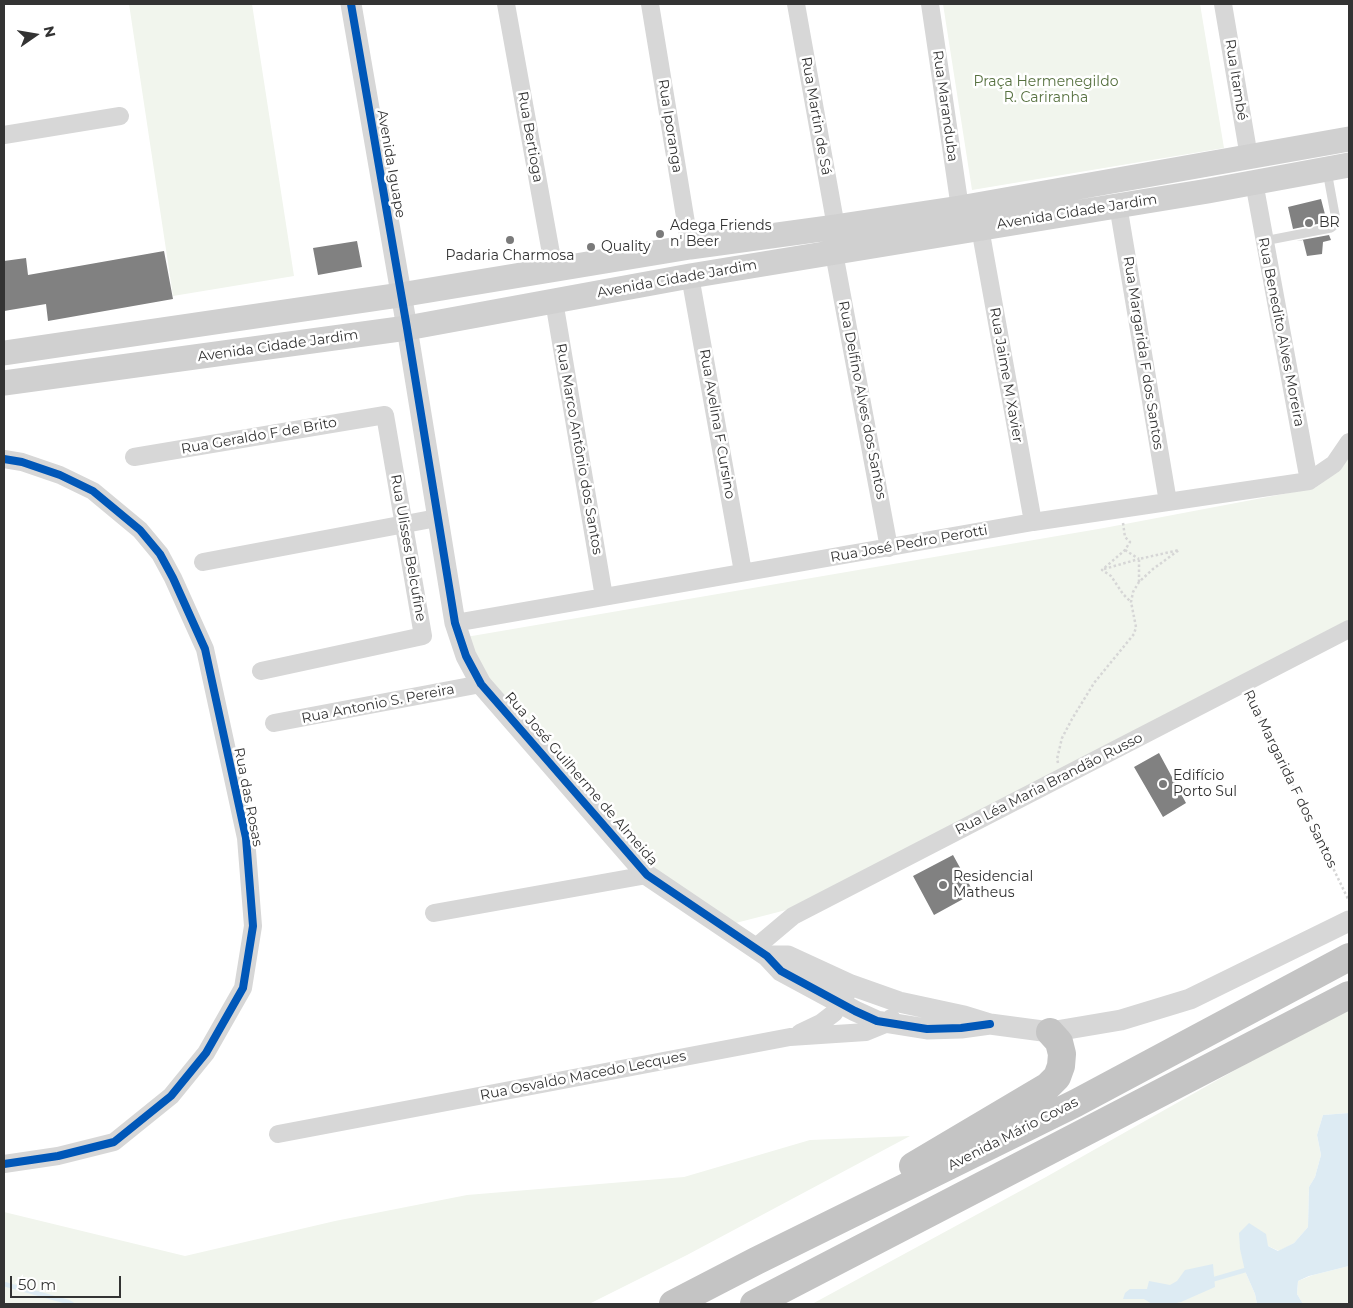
<!DOCTYPE html>
<meta charset="utf-8">
<style>
body{margin:0}
#map{position:relative;width:1353px;height:1308px;overflow:hidden;background:#fff;font-family:Montserrat,sans-serif}
canvas{display:block}
.frame{position:absolute;inset:0;border:5px solid #333;pointer-events:none}
.north{position:absolute;left:10px;top:10px;width:50px;height:50px;-webkit-text-stroke:4px #fff;paint-order:stroke;rotate:77deg;font-size:14px;font-weight:700;line-height:20px;text-align:center;color:#333}
.north::after{content:'';display:block;margin:auto;width:18px;height:22px;background:#333;clip-path:polygon(50% 0,100% 100%,50% 72%,0 100%)}
.scale{position:absolute;left:10px;top:1276px;width:111px;height:22px;box-sizing:border-box;border:2px solid #333;border-top:0;padding-left:6px;font-size:15px;line-height:18px;white-space:nowrap;color:#333;-webkit-text-stroke:4px #fff;paint-order:stroke}
</style>
<div id="map">
<canvas width="1353" height="1308"></canvas>
<div class="frame"></div>
<div class="north">N</div>
<div class="scale">50 m</div>
</div>
<script>
const context = document.querySelector('canvas').getContext('2d');
context.lineJoin = 'round';
function fillPath(path, color) { context.fillStyle = color; context.fill(path, 'evenodd'); }
const poly = rows => new Path2D(rows.map(r => 'M' + r).join(''));
function trace(path, color, width, dash) { context.strokeStyle = color; context.lineWidth = width; context.lineCap = dash ? 'butt' : 'round'; context.setLineDash(dash || []); context.stroke(path); }
function write(font, color, halo, rows, align = 'center') {
  context.font = font + ' Montserrat,sans-serif'; context.lineWidth = 5; context.setLineDash([]); context.textBaseline = 'middle'; context.strokeStyle = halo; context.fillStyle = color; for (const [text, x, y, turn = 0] of rows) {
    context.save(); context.translate(x, y); context.rotate((+turn || 0) * Math.PI / 180); context.textAlign = isNaN(turn) ? turn : align; if (halo) context.strokeText(text, 0, 0); context.fillText(text, 0, 0); context.restore();
  }
}
fillPath(poly([
 [129,4,252,4,294,276,173,296],
 [943,4,1200,4,1224,148,972,190],
 [1349,457,1349,620,790,909,728,925,653,870,491,682,466,637,1104,528,1315,488,1341,469],
 [1349,1010,1349,1113,1323,1115,1317,1135,1321,1155,1315,1177,1309,1187,1308,1227,1294,1243,1279,1251,1268,1246,1245,1271,1255,1294,1257,1304,812,1304,1046,1177,1320,1022],
 [910,1136,687,1255,589,1304,4,1304,4,1212,185,1256,335,1221,467,1195,684,1177,810,1140],
 [1349,1266,1349,1304,1303,1304,1297,1294,1298,1281,1313,1275]
]), '#f1f5ed');
fillPath(poly([
 [1349,1113,1349,1266,1309,1276,1298,1281,1297,1294,1303,1304,1257,1304,1255,1294,1245,1271,1240,1249,1239,1233,1249,1223,1266,1234,1268,1246,1278,1251,1294,1243,1308,1227,1309,1187,1315,1177,1321,1155,1317,1135,1323,1115],
 [1213,1264,1215,1287,1181,1302,1172,1304,1152,1304,1144,1299,1123,1299,1125,1293,1130,1289,1147,1289,1149,1281,1170,1285,1177,1281,1185,1270]
]), '#ddebf3');
trace(poly([
 [1211,1280,1249,1269],
 [4,1284,68,1302,72,1304]
]), '#ddebf3', 4.5);
fillPath(poly([
 [1321,199,1327,222,1293,229,1288,207],
 [1329,235,1331,240,1323,242,1322,254,1307,256,1303,240,1296,241],
 [357,241,362,267,318,275,313,248],
 [164,251,173,299,48,321,46,304,4,311,4,261,26,258,28,275],
 [1159,753,1186,803,1163,817,1134,767],
 [953,855,974,893,934,915,913,876]
]), '#818181');
trace(poly([
 [1123,523,1125,537,1130,542,1125,550,1102,570,1111,576,1123,594,1131,602],
 [1125,550,1139,559],
 [1104,569,1139,559],
 [1251,698,1349,901],
 [1058,763,1057,759,1062,738,1072,719,1094,683,1134,634,1136,627,1131,602,1133,592,1139,582,1153,569,1179,550,1139,559,1139,582]
]), '#d6d6d6', 2.5, [2.5, 2.5]);
trace(poly([
 [1264,241,1331,228,1335,225,1336,220,1327,171]
]), '#d7d7d7', 9);
trace(poly([
 [506,4,554,270],
 [650,4,690,247],
 [796,4,836,227],
 [930,4,960,208],
 [1223,4,1249,157],
 [4,135,120,116],
 [1254,182,1309,481],
 [1118,205,1168,502],
 [980,228,1033,522],
 [834,253,889,548],
 [690,276,743,572],
 [554,301,604,597],
 [134,457,385,415,423,636,261,671],
 [4,459,22,462,60,475,93,491,140,530,160,554,173,578,205,649,246,838,253,926,243,988,206,1053,171,1096,114,1142,58,1156,4,1164],
 [203,562,437,518],
 [455,623,1033,522,1309,481,1334,464,1349,442],
 [274,723,481,684],
 [434,913,647,875],
 [755,948,793,916,1349,629],
 [800,1033,821,1023,834,1013,847,993],
 [278,1134,790,1037,866,1032,888,1023,891,1018]
]), '#d7d7d7', 18);
trace(poly([
 [351,4,407,328,455,623,466,656,481,684,647,875,767,956,781,971,855,1011,877,1021,927,1029,961,1028,990,1024],
 [767,956,788,956,851,985,899,1002,964,1016,990,1024,1050,1032,1121,1020,1190,999,1349,921]
]), '#d7d7d7', 21);
trace(poly([
 [4,353,400,295,690,247,836,227,960,208,1349,139],
 [4,383,407,328,690,276,1208,191,1349,165]
]), '#d0d0d0', 25);
trace(poly([
 [913,1166,1048,1086,1057,1077,1061,1066,1062,1054,1059,1042,1050,1032],
 [673,1304,756,1261,1076,1103,1349,957],
 [754,1304,1349,995]
]), '#c4c4c4', 28);
trace(poly([
 [351,4,407,328,455,623,466,656,481,684,647,875,767,956,781,971,855,1011,877,1021,927,1029,961,1028,990,1024],
 [4,459,22,462,60,475,93,491,140,530,160,554,173,578,205,649,246,838,253,926,243,988,206,1053,171,1096,114,1142,58,1156,4,1164]
]), '#0057b8', 8);
for (const [x, y, r, color] of [
 [1309,223,5,"#7a7a7a"],
 [660,234,5,"#7a7a7a"],
 [510,240,5,"#7a7a7a"],
 [591,247,5,"#7a7a7a"],
 [1163,784,5,"#7a7a7a"],
 [943,885,5,"#7a7a7a"]
]) { const dot = new Path2D(); dot.arc(x, y, r, 0, 2 * Math.PI); context.fillStyle = color; context.fill(dot); trace(dot, '#fff', 2); }
write('14px', '#333', '#fff', [
 ["Rua Itambé",1236,80,81],
 ["Rua Maranduba",945,106,82],
 ["Rua Martin de Sá",816,116,80],
 ["Rua Iporanga",670,126,81],
 ["Rua Bertioga",530,137,80],
 ["Avenida Iguape",391,164,80],
 ["Avenida Cidade Jardim",1077,212,-9],
 ["Avenida Cidade Jardim",677,279,-10],
 ["Rua Benedito Alves Moreira",1281,332,79],
 ["Avenida Cidade Jardim",278,346,-8],
 ["Rua Margarida F dos Santos",1143,353,81],
 ["Rua Jaime M Xavier",1006,375,80],
 ["Rua Delfino Alves dos Santos",862,400,79],
 ["Rua Avelina F Cursino",717,424,80],
 ["Rua Geraldo F de Brito",259,436,-10],
 ["Rua Marco Antônio dos Santos",579,449,80],
 ["Rua José Pedro Perotti",909,544,-10],
 ["Rua Ulisses Belcufine",408,548,80],
 ["Rua Antonio S. Pereira",378,704,-11],
 ["Rua José Guilherme de Almeida",581,779,49],
 ["Rua Margarida F dos Santos",1290,779,64],
 ["Rua Léa Maria Brandão Russo",1049,784,-27],
 ["Rua das Rosas",248,797,79],
 ["Rua Osvaldo Macedo Lecques",583,1076,-11],
 ["Avenida Mário Covas",1013,1134,-27]
]);
write('14px', '#56703f', '#fff', [
 ["Praça Hermenegildo",1046,82],
 ["R. Cariranha",1046,98]
]);
write('14px', '#333', '#fff', [
 ["BR",1319,223],
 ["Adega Friends",670,226],
 ["n' Beer",670,242],
 ["Quality",601,247],
 ["Padaria Charmosa",510,256,"center"],
 ["Edifício",1173,776],
 ["Porto Sul",1173,792],
 ["Residencial",953,877],
 ["Matheus",953,893]
], 'left');
</script>
